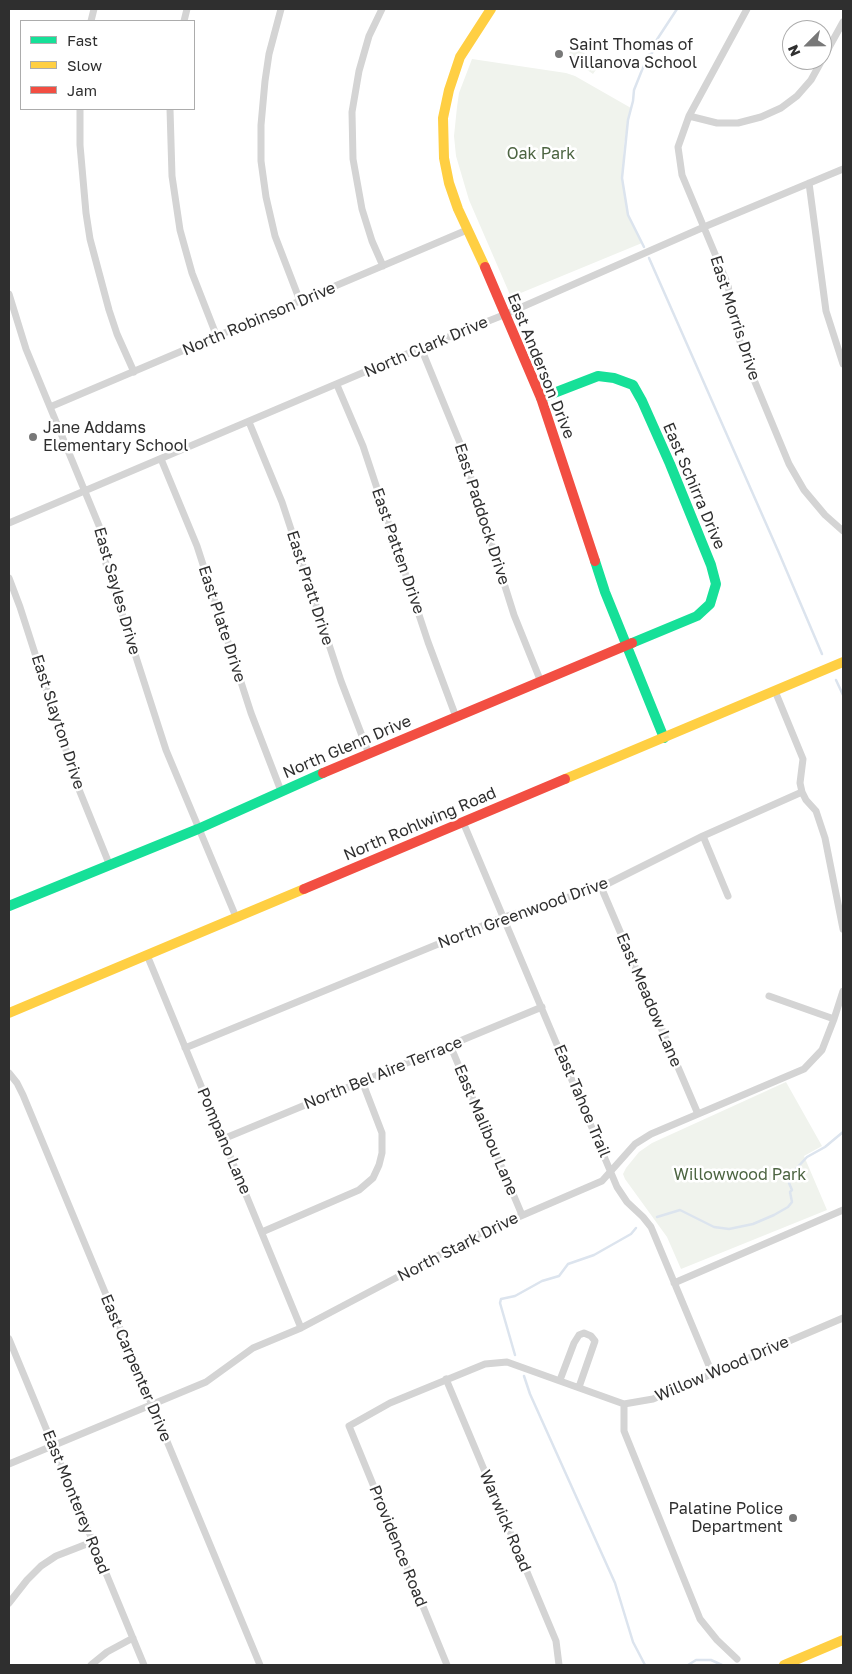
<!DOCTYPE html>
<style>
body{margin:0}
#map{position:relative;width:852px;height:1674px;overflow:hidden;background:#fff;font-family:"Golos Text",sans-serif}
canvas{display:block}
.frame{position:absolute;inset:0;border:10px solid #2f2f2f;pointer-events:none}
.legend{position:absolute;left:20px;top:20px;width:175px;height:90px;box-sizing:border-box;background:#fff;border:1px solid #acacac;margin:0;padding:6px 9px;list-style:none;font-size:15px;color:#2f2f2f}
.legend li{display:flex;align-items:center;gap:10px;height:25px}
.legend b{width:25px;border:1px solid #acacac}
.north{position:absolute;left:782px;top:20px;width:50px;height:50px;box-sizing:border-box;background:#fff;border:1px solid #acacac;border-radius:50%;rotate:247deg;font-size:14px;font-weight:700;line-height:20px;text-align:center;color:#2f2f2f}
.north::after{content:'';display:block;margin:auto;width:18px;height:22px;background:#787878;clip-path:polygon(50% 0,100% 100%,50% 72%,0 100%)}
</style>
<div id="map">
<canvas width="852" height="1674"></canvas>
<div class="frame"></div>
<ul class="legend">
<li><b style="height:6px;background:#16e098"></b>Fast</li>
<li><b style="height:6px;background:#ffcf43"></b>Slow</li>
<li><b style="height:6px;background:#f24e42"></b>Jam</li>
</ul>
<div class="north">N</div>
</div>
<script>
const context = document.querySelector('canvas').getContext('2d');
context.lineJoin = 'round';
function fillPath(path, color) { context.fillStyle = color; context.fill(path, 'evenodd'); }
const poly = rows => new Path2D(rows.map(r => 'M' + r).join(''));
function trace(path, color, width, dash) { context.strokeStyle = color; context.lineWidth = width; context.lineCap = dash ? 'butt' : 'round'; context.setLineDash(dash || []); context.stroke(path); }
function write(font, color, halo, rows, align = 'center') {
  context.font = font + ' "Golos Text",sans-serif'; context.lineWidth = 5; context.setLineDash([]); context.textBaseline = 'middle'; context.strokeStyle = halo; context.fillStyle = color; for (const [text, x, y, turn = 0] of rows) {
    context.save(); context.translate(x, y); context.rotate((+turn || 0) * Math.PI / 180); context.textAlign = isNaN(turn) ? turn : align; if (halo) context.strokeText(text, 0, 0); context.fillText(text, 0, 0); context.restore();
  }
}
fillPath(poly([
 [574,46,600,64,593,74,567,56],
 [472,59,566,73,575,76,631,108,628,120,624,145,622,178,628,215,642,243,511,297,469,200,456,156,454,136,457,107,459,93],
 [786,1082,822,1146,804,1156,827,1210,681,1269,667,1237,625,1179,623,1174,626,1168,639,1152,652,1143]
]), '#f0f3ed');
trace(poly([
 [644,247,628,215,622,178,628,120,633,101,634,90,648,55,652,53,656,41,677,9],
 [649,258,779,553,822,654],
 [836,680,843,695],
 [657,1217,680,1210,714,1227,729,1229,753,1224,774,1215,788,1207,792,1202,790,1192,792,1190,789,1183,794,1171,807,1157,825,1147,843,1132],
 [515,1355,500,1303,501,1299,515,1296,542,1281,559,1276,568,1264,594,1255,631,1234,636,1228],
 [524,1376,530,1394,615,1583,633,1642,645,1665],
 [688,1665,696,1660,711,1660,722,1665]
]), '#dce4ee', 2.5);
trace(poly([
 [281,9,269,54,265,81,261,125,261,161,266,197,275,236,300,301],
 [382,9,369,36,359,71,352,112,353,159,362,209,372,241,383,266],
 [747,9,689,116,678,147,682,175,728,285,733,318,745,358,789,464,804,490,825,515,843,531],
 [91,21,94,9],
 [184,21,187,9],
 [80,109,80,145,86,213,90,239,109,310,117,334,134,372],
 [170,109,172,176,180,230,192,273,217,337],
 [689,116,717,123,738,123,761,117,781,108,797,96,811,80,843,22],
 [809,183,826,311,843,364],
 [9,294,26,349,100,528,106,564,166,750,236,917],
 [421,348,460,443,514,615,541,682],
 [337,385,363,446,428,642,456,717],
 [50,407,467,230],
 [249,422,282,502,341,681,369,754],
 [161,459,197,546,251,713,281,791],
 [9,523,421,348,506,314,704,227,843,169],
 [9,578,20,607,78,787,110,866],
 [775,691,803,759,800,783,802,792,806,800,816,811,825,838,843,929],
 [463,822,617,1187,627,1202,643,1217,651,1227,712,1373],
 [703,836,728,896],
 [601,887,698,1114],
 [147,955,301,1328],
 [769,996,834,1019],
 [450,1045,522,1215],
 [185,1048,504,917,601,887,703,836,802,792],
 [9,1073,17,1083,23,1095,260,1665],
 [223,1139,542,1007],
 [262,1232,359,1190,373,1178,379,1165,382,1153,382,1133,362,1081],
 [674,1283,843,1210],
 [9,1339,144,1665],
 [446,1379,556,1641,559,1665],
 [560,1380,574,1343,579,1335,584,1333,591,1336,595,1341,579,1387],
 [624,1404,624,1431,700,1619,717,1640,737,1659],
 [9,1464,206,1382,253,1348,301,1328,479,1234,602,1181,635,1144,651,1134,804,1069,822,1050,834,1019,843,991],
 [9,1603,27,1580,41,1566,56,1556,92,1542],
 [91,1665,107,1652,133,1638],
 [447,1665,349,1426,390,1403,485,1364,507,1362,624,1404,653,1399,843,1318]
]), '#d4d4d4', 7);
trace(poly([
 [541,398,598,376,614,378,633,385,642,401,670,464,711,565,716,584,710,604,697,616,632,643],
 [595,561,605,592,664,738],
 [9,906,198,829,323,773]
]), '#16e098', 10);
trace(poly([
 [485,267,458,209,449,183,444,158,443,118,449,90,460,57,491,9],
 [565,779,843,662],
 [9,1013,304,889],
 [784,1665,843,1640]
]), '#ffcf43', 10);
trace(poly([
 [485,267,541,398,595,561],
 [323,773,632,643],
 [304,889,565,779]
]), '#f24e42', 10);
for (const [x, y, r, color] of [
 [559,54,5,"#787878"],
 [33,437,5,"#787878"],
 [793,1518,5,"#787878"]
]) { const dot = new Path2D(); dot.arc(x, y, r, 0, 2 * Math.PI); context.fillStyle = color; context.fill(dot); trace(dot, '#fff', 2); }
write('16px', '#2f2f2f', '#fff', [
 ["Saint Thomas of",569,45],
 ["Villanova School",569,63],
 ["Jane Addams",43,428],
 ["Elementary School",43,446],
 ["Palatine Police",783,1509,"right"],
 ["Department",783,1527,"right"]
], 'left');
write('16px', '#4d6542', '#fff', [
 ["Oak Park",541,154],
 ["Willowwood Park",740,1175]
]);
write('16px', '#2f2f2f', '#fff', [
 ["East Morris Drive",735,318,72],
 ["North Robinson Drive",259,319,-23],
 ["North Clark Drive",426,347,-23],
 ["East Anderson Drive",541,366,68],
 ["East Schirra Drive",694,486,67],
 ["East Paddock Drive",482,514,72],
 ["East Patten Drive",398,551,71],
 ["East Pratt Drive",310,588,72],
 ["East Sayles Drive",117,591,74],
 ["East Plate Drive",222,624,72],
 ["East Slayton Drive",58,722,72],
 ["North Glenn Drive",347,747,-23],
 ["North Rohlwing Road",420,824,-23],
 ["North Greenwood Drive",523,913,-20],
 ["East Meadow Lane",649,1000,67],
 ["North Bel Aire Terrace",383,1073,-22],
 ["East Tahoe Trail",582,1101,67],
 ["East Malibou Lane",486,1130,67],
 ["Pompano Lane",224,1141,67],
 ["North Stark Drive",458,1247,-27],
 ["East Carpenter Drive",136,1368,67],
 ["Willow Wood Drive",722,1369,-23],
 ["East Monterey Road",76,1502,68],
 ["Warwick Road",505,1521,67],
 ["Providence Road",398,1546,68]
]);
</script>
